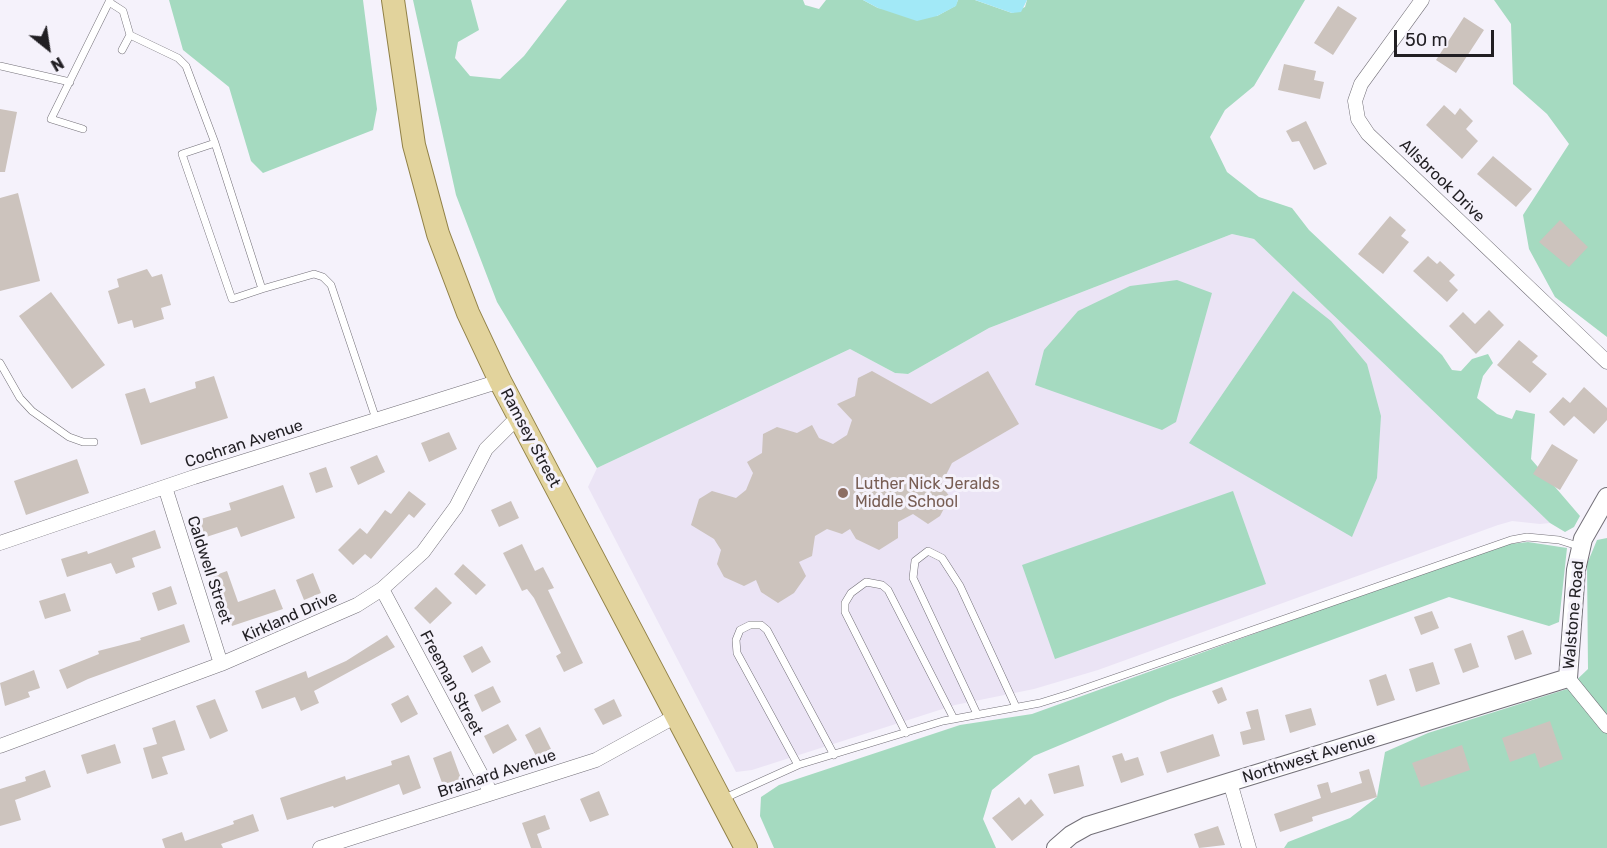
<!DOCTYPE html>
<style>
body{margin:0}
#map{position:relative;width:1607px;height:848px;overflow:hidden;background:#f5f2fb;font-family:Rubik,sans-serif}
canvas{display:block}
.north{position:absolute;left:18px;top:18px;width:60px;height:60px;-webkit-text-stroke:4px #f5f2fb;paint-order:stroke;rotate:150deg;font-size:16px;font-weight:700;line-height:24px;text-align:center;color:#211f23}
.north::after{content:'';display:block;margin:auto;width:21px;height:27px;background:#211f23;clip-path:polygon(50% 0,100% 100%,50% 72%,0 100%)}
.scale{position:absolute;left:1394px;top:30px;width:100px;height:27px;box-sizing:border-box;border:3px solid #211f23;border-top:0;padding-left:8px;font-size:18px;line-height:21px;white-space:nowrap;color:#211f23;-webkit-text-stroke:4px #f5f2fb;paint-order:stroke}
</style>
<div id="map">
<canvas width="1607" height="848"></canvas>
<div class="north">N</div>
<div class="scale">50 m</div>
</div>
<script>
const context = document.querySelector('canvas').getContext('2d');
context.lineJoin = 'round';
function fillPath(path, color) { context.fillStyle = color; context.fill(path, 'evenodd'); }
const poly = rows => new Path2D(rows.map(r => 'M' + r).join(''));
function trace(path, color, width, dash) { context.strokeStyle = color; context.lineWidth = width; context.lineCap = dash ? 'butt' : 'round'; context.setLineDash(dash || []); context.stroke(path); }
function write(font, color, halo, rows, align = 'center') {
  context.font = font + ' Rubik,sans-serif'; context.lineWidth = 6; context.setLineDash([]); context.textBaseline = 'middle'; context.strokeStyle = halo; context.fillStyle = color; for (const [text, x, y, turn = 0] of rows) {
    context.save(); context.translate(x, y); context.rotate((+turn || 0) * Math.PI / 180); context.textAlign = isNaN(turn) ? turn : align; if (halo) context.strokeText(text, 0, 0); context.fillText(text, 0, 0); context.restore();
  }
}
fillPath(poly([
 [1232,234,1254,239,1550,523,1540,524,1512,521,1498,525,1098,670,1034,689,955,705,752,770,736,772,588,487,597,468,850,349,895,373,908,374,989,328]
]), '#ebe4f5');
fillPath(poly([
 [169,0,363,0,377,109,373,130,263,173,251,161,229,87,183,50],
 [413,0,471,0,479,30,458,42,455,58,470,76,500,79,524,56,567,0,803,0,805,5,819,9,826,0,863,0,878,8,937,16,955,6,958,0,975,0,1012,13,1025,7,1027,0,1305,0,1254,86,1225,110,1210,137,1227,172,1259,197,1292,208,1309,230,1442,355,1452,370,1461,371,1472,359,1488,354,1493,363,1483,376,1477,398,1497,414,1512,419,1516,410,1535,414,1531,459,1580,516,1574,527,1565,532,1550,523,1254,239,1232,234,989,328,908,374,895,373,850,349,597,468,497,302,456,195],
 [1494,0,1607,0,1607,337,1555,297,1529,249,1523,215,1569,144,1547,114,1513,84,1511,24],
 [1177,280,1212,293,1176,422,1162,430,1035,385,1044,350,1078,311,1130,286],
 [1293,291,1331,321,1367,364,1381,416,1377,478,1352,537,1189,443],
 [1233,491,1266,584,1055,659,1022,565],
 [1607,538,1607,848,1284,848,1288,842,1350,818,1377,797,1385,752,1428,733,1567,689,1588,669,1587,564,1597,540],
 [1528,542,1567,548,1559,622,1549,626,1449,597,1170,699,1034,756,992,790,983,819,996,848,774,848,760,816,761,797,779,785,960,725,1032,714,1500,545]
]), '#a5dac0');
fillPath(poly([
 [863,0,958,0,956,6,937,16,917,21,878,8],
 [975,0,1027,0,1021,12,1012,13]
]), '#a2e9f7');
fillPath(poly([
 [1338,6,1357,18,1333,55,1314,43],
 [1464,17,1484,30,1456,73,1436,60],
 [1284,64,1316,71,1314,80,1324,82,1320,99,1278,90],
 [1444,105,1455,115,1460,108,1473,121,1466,129,1478,141,1462,159,1426,125],
 [0,109,17,112,5,172,0,172],
 [1306,121,1327,164,1314,170,1299,141,1292,142,1286,131],
 [1493,156,1532,189,1516,207,1477,174],
 [18,193,40,281,0,291,0,198],
 [1390,216,1406,230,1401,236,1409,242,1383,274,1358,254],
 [1560,220,1588,247,1569,267,1539,242],
 [1428,256,1437,264,1440,261,1455,275,1449,281,1458,290,1447,302,1413,271],
 [147,269,152,277,162,274,171,305,161,308,164,319,134,328,132,320,118,324,108,291,119,287,117,279],
 [51,292,105,365,72,389,19,316],
 [1489,310,1504,325,1476,354,1449,326,1463,312,1475,324],
 [1519,340,1538,356,1532,362,1547,374,1530,393,1497,365],
 [872,371,931,404,988,371,1019,424,952,463,941,485,950,497,940,516,928,524,913,514,898,522,898,538,879,550,856,539,850,529,842,534,827,529,815,536,812,556,799,562,806,576,794,593,778,603,761,592,756,580,744,586,724,577,717,564,721,550,714,539,691,525,699,499,712,491,736,498,746,490,753,473,747,462,762,453,763,434,777,427,797,433,812,425,819,438,833,444,847,435,852,420,837,404,855,396,858,378],
 [214,376,228,418,141,445,125,394,145,388,150,403,196,388,195,382],
 [1584,387,1607,408,1607,420,1594,434,1574,416,1564,426,1549,412,1563,397,1570,403],
 [449,432,457,449,429,462,421,443],
 [1552,444,1578,460,1560,490,1533,474],
 [377,455,385,472,358,485,350,467],
 [77,459,89,493,26,515,14,481],
 [326,467,333,487,316,493,309,473],
 [283,485,295,518,241,537,237,527,200,539,194,521,231,510,229,503],
 [409,491,426,504,414,518,409,514,371,559,365,554,353,565,338,550,360,528,367,534,385,510,391,514],
 [511,501,519,518,499,527,491,510],
 [155,530,161,548,132,558,135,567,116,574,111,563,67,577,61,559,87,551,88,554],
 [522,544,535,571,543,567,554,588,548,590,583,663,564,672,556,656,561,653,534,598,527,589,522,591,503,553],
 [463,564,486,585,476,595,454,574],
 [227,571,238,602,275,589,283,609,232,626,222,595,220,596,213,576],
 [313,573,321,593,304,600,296,580],
 [171,586,177,604,158,611,152,593],
 [436,587,452,603,430,624,414,608],
 [65,593,71,611,45,619,39,601],
 [1432,611,1439,628,1421,635,1414,617],
 [184,624,190,642,88,679,67,689,59,670,99,654,98,651,141,640,140,638],
 [1523,630,1532,654,1515,660,1507,636],
 [387,635,395,647,314,691,319,703,301,711,295,697,262,709,255,691,306,671,308,678,346,661],
 [1471,643,1479,667,1463,673,1454,649],
 [482,646,491,662,472,673,463,656],
 [1433,662,1440,684,1416,692,1409,669],
 [34,670,40,688,28,692,30,697,5,706,0,683],
 [1386,674,1395,700,1377,706,1369,680],
 [493,686,501,702,482,712,474,695],
 [1222,687,1227,700,1218,704,1212,691],
 [408,695,418,714,401,723,391,704],
 [215,699,228,731,210,739,196,706],
 [614,699,622,716,603,725,594,709],
 [1311,708,1316,725,1290,733,1285,715],
 [1258,709,1265,740,1243,745,1240,732,1251,729,1246,712],
 [175,720,185,750,162,757,168,774,152,779,143,748,157,744,152,728],
 [1550,721,1563,759,1540,768,1535,753,1510,762,1502,738],
 [508,724,517,740,493,754,484,736],
 [540,727,551,749,536,756,525,735],
 [1213,734,1220,756,1167,773,1160,752],
 [115,744,121,763,87,774,81,755],
 [1462,745,1470,770,1421,787,1412,763],
 [451,751,463,784,445,791,433,758],
 [1122,753,1125,761,1138,757,1144,775,1121,783,1112,756],
 [409,755,421,788,403,795,399,784,334,808,333,806,287,820,280,798,345,776,346,780,392,765,391,761],
 [1079,765,1084,786,1054,794,1048,774],
 [1369,769,1377,797,1312,817,1313,821,1280,832,1274,814,1321,798,1317,785,1328,782,1331,793,1362,783,1359,772],
 [45,770,51,787,15,800,21,820,0,826,0,789,26,781,25,777],
 [599,791,609,815,590,822,580,799],
 [1019,797,1025,805,1031,799,1044,815,1012,841,992,818],
 [253,814,259,831,221,844,223,848,165,848,162,839,182,832,185,841,234,824,233,821],
 [545,815,550,829,537,834,542,848,531,848,522,823],
 [1218,826,1225,845,1199,848,1194,834]
]), '#ccc3bd');
const service = poly([
 [109,2,123,11,130,35],
 [122,50,130,35,178,58,186,66,215,143,262,289,232,299,182,154,215,143],
 [0,66,70,82],
 [83,129,51,119,110,0],
 [262,289,314,274,323,277,331,285,376,419],
 [0,363,20,398,32,411,69,437,83,442,94,442],
 [977,714,913,578,915,561,928,551,942,558,960,586,1016,707],
 [906,733,845,612,845,603,851,593,866,582,882,585,888,590,954,719],
 [798,765,737,653,736,640,740,630,750,625,761,625,767,630,834,755],
 [725,798,798,765,943,721,1040,703,1069,694,1511,540,1527,537,1559,540,1581,547]
]);
const minor = poly([
 [1422,0,1361,84,1355,101,1358,119,1368,134,1607,362],
 [165,487,221,664],
 [0,543,194,477,500,381],
 [382,589,491,793],
 [1568,678,1607,726],
 [0,746,221,664,357,605,382,589,423,552,456,507,486,449,518,417],
 [1230,782,1249,848],
 [320,848,596,760,676,716]
]);
const tertiary = poly([
 [1056,848,1071,835,1087,826,1568,678,1576,570,1583,539,1607,497]
]);
const primary = poly([
 [393,0,414,145,438,234,468,313,500,381,746,848]
]);
trace(service, '#737078', 8);
trace(minor, '#737078', 15);
trace(tertiary, '#737078', 20);
trace(primary, '#918147', 24);
trace(service, '#fff', 7);
trace(minor, '#fff', 14);
trace(tertiary, '#fff', 18);
trace(primary, '#e2d39c', 22);
for (const [x, y, r, color] of [
 [843,493,6,"#8d6e63"]
]) { const dot = new Path2D(); dot.arc(x, y, r, 0, 2 * Math.PI); context.fillStyle = color; context.fill(dot); trace(dot, '#f5f2fb', 2); }
write('16px', '#211f23', '#f5f2fb', [
 ["Allsbrook Drive",1442,181,44],
 ["Ramsey Street",530,438,62],
 ["Cochran Avenue",244,444,-18],
 ["Caldwell Street",209,570,72],
 ["Walstone Road",1574,615,-85],
 ["Kirkland Drive",290,617,-24],
 ["Freeman Street",451,683,62],
 ["Northwest Avenue",1309,758,-17],
 ["Brainard Avenue",497,774,-18]
]);
write('16px', '#785e54', '#f5f2fb', [
 ["Luther Nick Jeralds",855,484],
 ["Middle School",855,502]
], 'left');
</script>
